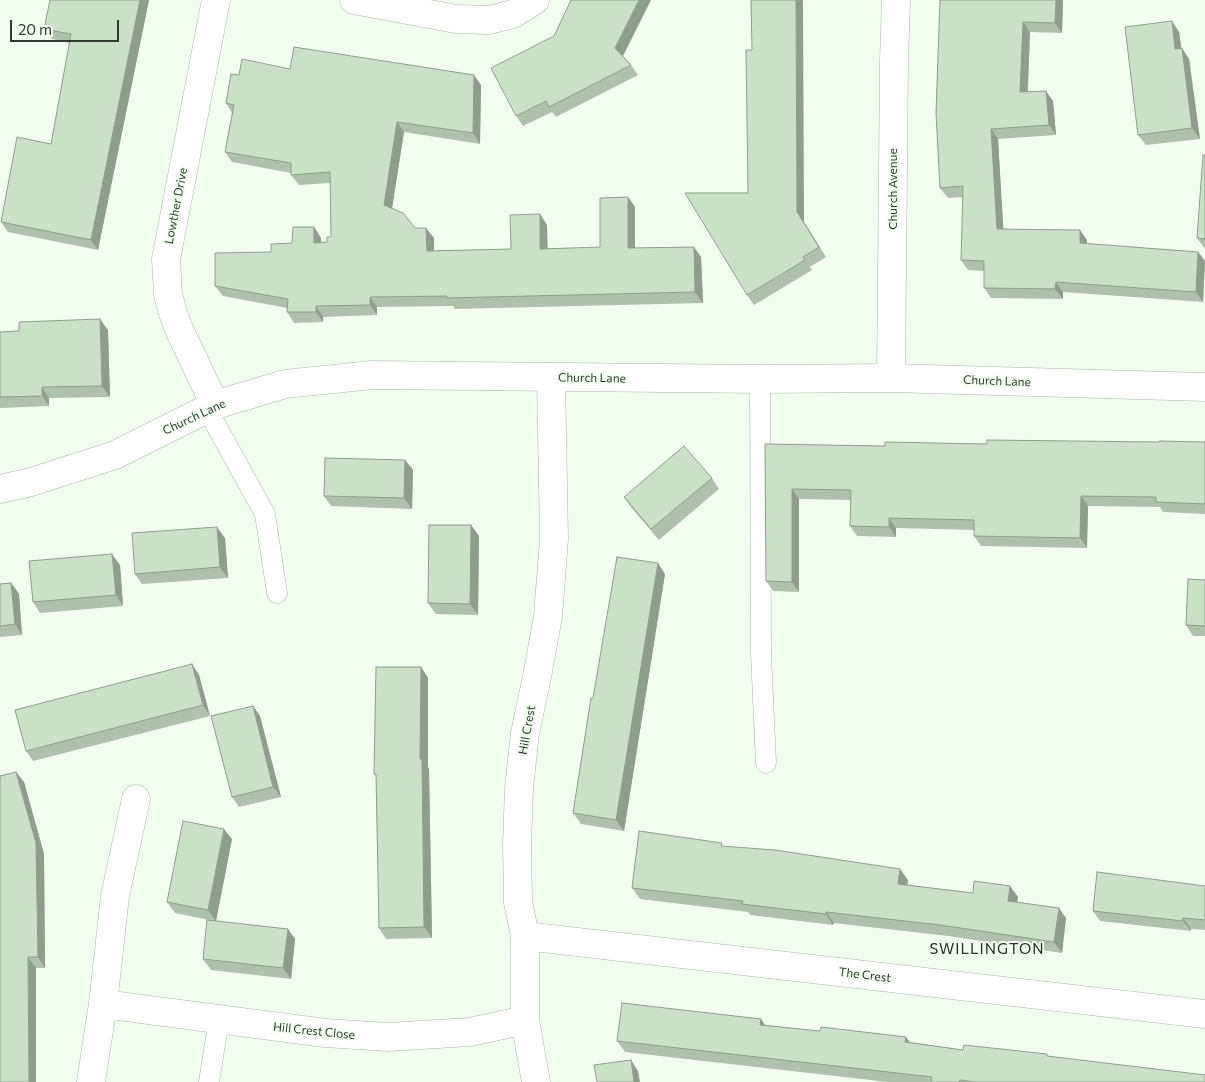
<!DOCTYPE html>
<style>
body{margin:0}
#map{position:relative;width:1205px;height:1082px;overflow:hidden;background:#f1ffef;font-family:Commissioner,sans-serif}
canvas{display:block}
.scale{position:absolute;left:10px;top:20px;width:109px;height:22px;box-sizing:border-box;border:2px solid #313a30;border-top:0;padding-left:6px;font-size:15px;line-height:18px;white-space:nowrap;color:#313a30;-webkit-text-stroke:4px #f1ffef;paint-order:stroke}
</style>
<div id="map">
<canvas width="1205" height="1082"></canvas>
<div class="scale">20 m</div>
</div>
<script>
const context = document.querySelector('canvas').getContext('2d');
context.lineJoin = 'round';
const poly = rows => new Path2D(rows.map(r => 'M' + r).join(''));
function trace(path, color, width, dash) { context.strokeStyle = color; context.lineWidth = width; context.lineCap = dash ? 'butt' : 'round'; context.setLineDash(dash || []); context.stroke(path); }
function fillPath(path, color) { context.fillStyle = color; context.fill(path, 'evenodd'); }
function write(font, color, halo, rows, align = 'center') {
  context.font = font + ' Commissioner,sans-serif'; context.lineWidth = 4; context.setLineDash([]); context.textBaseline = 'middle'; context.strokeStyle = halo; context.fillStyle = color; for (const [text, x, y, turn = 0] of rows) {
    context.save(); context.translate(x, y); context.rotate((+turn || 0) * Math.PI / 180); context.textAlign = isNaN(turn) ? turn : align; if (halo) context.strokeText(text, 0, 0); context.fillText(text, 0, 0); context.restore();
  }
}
const service = poly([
 [760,379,761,654,766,763],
 [207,409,265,514,277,593],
 [209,1082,219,1019]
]);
const minor = poly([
 [354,0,456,19,489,20,513,14,535,0],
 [891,378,894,62,896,0],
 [215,405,178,327,172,310,168,294,166,259,216,0],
 [525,936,1205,1014],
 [103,1004,325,1033,388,1037,470,1032,525,1020],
 [91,1082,103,1004,115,896,136,799],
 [536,1082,525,1020,525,936,518,902,517,845,519,788,525,733,537,677,548,616,554,539,551,378]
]);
const tertiary = poly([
 [0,489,31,482,115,455,215,405,285,384,372,375,760,379,891,378,1205,387]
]);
trace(service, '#a0b69d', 21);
trace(minor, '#a0b69d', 29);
trace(tertiary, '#a0b69d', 29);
trace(service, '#fff', 20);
trace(minor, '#fff', 28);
trace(tertiary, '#fff', 28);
fillPath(poly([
 [149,0,98,250,8,232,1,222,51,144,70,43,52,39,44,29],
 [940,0,1063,0,1062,33,1030,32,1028,92,1053,101,1056,135,998,139,1003,229,1087,240,1087,244,1198,252,1205,261,1203,302,1063,292,1063,299,991,298,984,288,984,271,968,270,961,260,963,197,948,198,940,188],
 [1179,32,1181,48,1189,59,1200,139,1146,145,1138,135],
 [554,36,623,56,631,65,638,75,556,117,552,112,523,126,516,116],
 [290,69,481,85,480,144,404,132,392,208,415,228,434,238,434,251,511,249,540,214,547,225,547,249,600,247,628,197,635,207,635,248,694,247,701,257,703,303,455,309,453,306,377,307,377,315,323,317,323,322,294,323,287,312,287,308,223,296,215,286,271,252,292,243,314,227,321,238,321,242,327,242,331,237,330,183,299,185,291,175,291,173,232,162,225,152,232,113,226,103,239,75],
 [1205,155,1205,249,1197,238],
 [804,222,826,257,810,267,812,270,754,305,747,295],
 [108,330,110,397,49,398,49,406,0,408,0,332],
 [1205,442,1205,514,1163,512,1160,507,1088,506,1087,548,981,546,974,536,974,530,896,528,896,537,857,536,850,526,851,500,799,499,799,592,773,591,766,581,765,444,885,446,987,444],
 [405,460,413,470,412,509,331,506,324,496],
 [712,478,719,489,659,540,631,507,624,497],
 [471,525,479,536,478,615,436,614,428,603],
 [225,538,228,578,142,584,135,574],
 [120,565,123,606,40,613,33,602],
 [665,574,624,831,581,824,573,813,593,698],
 [1205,580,1205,636,1193,636,1186,625],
 [11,583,19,594,22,635,0,637,0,584],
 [192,664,199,675,210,716,33,761,26,751],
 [421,667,428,678,428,767,429,769,432,938,386,939,379,928,376,776,374,774],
 [253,706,260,716,281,797,239,807,232,797],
 [16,772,24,782,44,854,45,968,36,968,36,1082],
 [232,839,216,921,288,929,295,939,291,979,211,970,203,959,214,921,175,913,167,902],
 [723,846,908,880,907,885,973,893,1010,886,1018,897,1017,902,1066,918,1062,953,948,936,834,923,833,925,750,915,748,912,640,899,632,888],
 [1205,886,1205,930,1191,929,1191,931,1100,921,1093,911],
 [761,1019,765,1025,820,1031,906,1037,910,1042,963,1050,1049,1057,1205,1082,888,1082,625,1052,617,1041]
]), '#aec2ab');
fillPath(poly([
 [140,0,149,0,98,250,91,240],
 [639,0,651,0,622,58,615,48],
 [796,0,803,0,804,222,826,257,797,212],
 [1056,0,1063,0,1062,33,1055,23],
 [1172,21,1179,32,1183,60,1175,49],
 [1023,22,1030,32,1027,103,1020,92],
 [1182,48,1189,59,1200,139,1192,128],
 [474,75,481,85,480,144,473,133],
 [1046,91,1053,101,1056,135,1049,125],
 [397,122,404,132,391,215,384,205],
 [991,129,998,139,1004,239,997,229],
 [628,197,635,207,635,258,628,248],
 [540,214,547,225,548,260,540,249],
 [314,227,321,238,321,253,314,243],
 [426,228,434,238,434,261,427,251],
 [1080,230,1087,240,1087,253,1080,243],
 [694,247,701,257,703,303,695,292],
 [1198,252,1205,261,1203,302,1196,292],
 [1056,282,1063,292,1063,299,1055,289],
 [370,297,377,307,377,315,370,305],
 [316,306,323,317,323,322,316,312],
 [100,319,108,330,110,397,102,386],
 [42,387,49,398,49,406,42,396],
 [405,460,413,470,412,509,404,498],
 [792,489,799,499,799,592,792,582],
 [1081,496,1088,506,1087,548,1080,538],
 [889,518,896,528,896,537,889,527],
 [471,525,479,536,478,615,470,604],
 [217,527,225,538,228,578,220,567],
 [112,554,120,565,123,606,116,595],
 [658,563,665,574,624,831,616,820],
 [11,583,19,594,22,635,15,624],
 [192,664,199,675,210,716,203,705],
 [421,667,428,678,428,767,429,769,432,938,424,927,420,759],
 [253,706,260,716,281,797,273,787],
 [16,772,24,782,44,854,45,968,38,957],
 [224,829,232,839,216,921,208,910],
 [900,869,908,880,906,895,898,884],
 [1010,886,1018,897,1016,911,1008,901],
 [1059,908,1066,918,1062,953,1054,942],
 [826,912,834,923,833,925,826,914],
 [1183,918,1191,929,1191,931,1183,921],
 [288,929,295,939,291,979,283,968],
 [28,957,36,968,36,1082,29,1082],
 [761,1019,768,1030,760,1025],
 [906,1037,913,1047,905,1042],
 [631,1060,638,1071,640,1082,634,1082]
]), '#8d9e8b');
const building = poly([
 [50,0,140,0,91,240,1,222,17,137,51,144,71,34,44,29,50,0],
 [571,0,639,0,615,48,631,65,549,107,546,101,516,116,491,68,554,36,571,0],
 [751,0,796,0,797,212,819,247,803,257,805,260,747,295,685,193,748,193,746,50,752,50,751,0],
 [940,0,1056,0,1055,23,1023,22,1020,92,1046,91,1049,125,991,129,997,229,1080,230,1080,243,1198,252,1196,292,1056,282,1055,289,984,288,984,261,961,260,963,186,940,188,936,113,940,0],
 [1172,21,1175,49,1182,48,1192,128,1138,135,1125,27,1172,21],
 [294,47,474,75,473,133,397,122,384,205,403,213,415,228,426,228,427,251,511,249,510,215,540,214,540,249,600,247,600,198,628,197,628,248,694,247,695,292,447,298,447,296,370,297,370,305,316,306,316,312,287,312,288,299,215,286,215,253,271,252,271,244,292,243,293,227,314,227,314,243,327,242,327,237,331,237,330,172,291,175,291,163,225,152,234,105,226,103,231,74,239,75,242,59,290,69,294,47],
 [1203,155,1205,155,1205,239,1197,238,1203,155],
 [100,319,102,386,42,387,42,396,0,397,0,332,19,331,19,322,100,319],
 [987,440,1159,442,1159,441,1205,442,1205,504,1156,502,1156,497,1081,496,1080,538,974,536,974,520,889,518,889,527,850,526,851,490,792,489,792,582,766,581,765,444,885,446,885,442,987,444,987,440],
 [684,446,712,478,651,529,624,497,684,446],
 [325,458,405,460,404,498,324,496,325,458],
 [429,525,471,525,470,604,428,603,429,525],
 [217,527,220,567,135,574,132,533,217,527],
 [112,554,116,595,33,602,29,561,112,554],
 [617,557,658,563,616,820,573,813,591,698,593,698,617,557],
 [1188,579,1205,580,1205,626,1186,625,1188,579],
 [11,583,15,624,0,626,0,584,11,583],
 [192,664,203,705,26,751,15,710,192,664],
 [376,667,421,667,420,759,422,759,424,927,379,928,376,774,374,774,376,667],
 [253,706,273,787,232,797,211,716,253,706],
 [16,772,36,843,38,957,28,957,29,1082,0,1082,0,776,16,772],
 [183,821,224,829,208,910,167,902,183,821],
 [639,831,722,843,721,846,775,850,900,869,898,884,973,893,974,881,1010,886,1008,901,1059,908,1054,942,940,925,826,912,826,914,742,904,743,901,632,888,639,831],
 [1097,872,1205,886,1205,920,1183,918,1183,921,1093,911,1097,872],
 [207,920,288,929,283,968,203,959,207,920],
 [622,1003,761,1019,760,1025,820,1031,821,1027,906,1037,905,1042,963,1050,964,1045,1047,1054,1047,1056,1205,1075,1205,1082,976,1082,960,1080,959,1082,931,1082,932,1077,617,1041,622,1003],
 [631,1060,634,1082,597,1082,594,1065,631,1060]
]);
fillPath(building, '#cae1c7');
trace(building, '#8d9e8b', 1);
write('12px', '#313a30', '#f1ffef', [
 ["Church Avenue",893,189,-90],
 ["Lowther Drive",176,206,-79],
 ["Church Lane",592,378,1],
 ["Church Lane",997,381,2],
 ["Church Lane",194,417,-25],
 ["Hill Crest",527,730,-80],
 ["The Crest",865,975,7],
 ["Hill Crest Close",314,1031,6]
]);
context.letterSpacing = '1px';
write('15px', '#20321e', '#f1ffef', [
 ["SWILLINGTON",987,949]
]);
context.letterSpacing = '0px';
</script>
